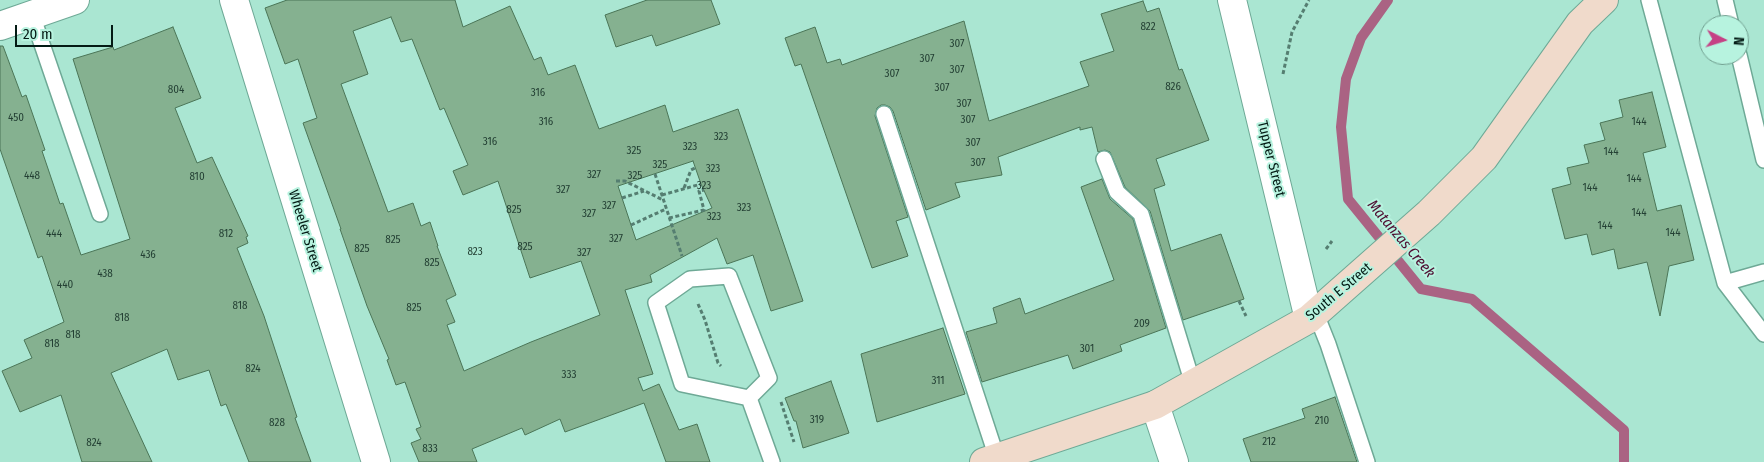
<!DOCTYPE html>
<style>
body{margin:0}
#map{position:relative;width:1764px;height:462px;overflow:hidden;background:#aae6d2;font-family:"Fira Sans Condensed",sans-serif}
canvas{display:block}
.north{position:absolute;left:1699px;top:15px;width:50px;height:50px;box-sizing:border-box;background:#b7f3df;border:1px solid #6f9d8e;border-radius:50%;rotate:95deg;font-size:14px;font-weight:700;line-height:20px;text-align:center;color:#041b15}
.north::after{content:'';display:block;margin:auto;width:18px;height:22px;background:#c54185;clip-path:polygon(50% 0,100% 100%,50% 72%,0 100%)}
.scale{position:absolute;left:15px;top:25px;width:98px;height:22px;box-sizing:border-box;border:2px solid #041b15;border-top:0;padding-left:6px;font-size:15px;line-height:18px;white-space:nowrap;color:#041b15;-webkit-text-stroke:4px #b7f3df;paint-order:stroke}
</style>
<div id="map">
<canvas width="1764" height="462"></canvas>
<div class="north">N</div>
<div class="scale">20 m</div>
</div>
<script>
const context = document.querySelector('canvas').getContext('2d');
context.lineJoin = 'round';
const poly = rows => new Path2D(rows.map(r => 'M' + r).join(''));
function trace(path, color, width, dash) { context.strokeStyle = color; context.lineWidth = width; context.lineCap = dash ? 'butt' : 'round'; context.setLineDash(dash || []); context.stroke(path); }
function fillPath(path, color) { context.fillStyle = color; context.fill(path, 'evenodd'); }
function write(font, color, halo, rows, align = 'center') {
  context.font = font + ' "Fira Sans Condensed",sans-serif'; context.lineWidth = 4; context.setLineDash([]); context.textBaseline = 'middle'; context.strokeStyle = halo; context.fillStyle = color; for (const [text, x, y, turn = 0] of rows) {
    context.save(); context.translate(x, y); context.rotate((+turn || 0) * Math.PI / 180); context.textAlign = isNaN(turn) ? turn : align; if (halo) context.strokeText(text, 0, 0); context.fillText(text, 0, 0); context.restore();
  }
}
trace(poly([
 [1388,0,1361,38,1346,79,1341,127,1348,199,1421,289,1472,299,1624,430,1624,462]
]), '#aa6383', 10);
const building = poly([
 [287,0,455,0,463,27,510,6,534,60,541,57,548,75,575,65,599,129,665,105,673,132,738,109,803,301,771,311,753,255,727,264,717,238,650,275,652,282,625,290,653,374,638,378,643,391,659,384,679,430,697,424,710,462,666,462,644,403,565,432,560,419,525,435,522,428,472,449,477,462,419,462,411,443,421,439,416,429,421,427,405,382,396,385,387,360,389,359,367,306,340,229,341,229,303,123,317,118,298,59,285,64,265,8,287,0],
 [391,17,401,42,412,39,440,110,444,108,468,165,453,171,463,195,498,181,530,278,581,261,600,315,531,342,464,371,447,325,455,322,446,300,456,295,437,246,438,246,430,222,421,226,413,203,388,212,341,84,368,74,353,31,391,17],
 [693,161,701,184,712,208,636,240,618,186,693,161],
 [647,0,711,0,720,24,656,46,652,35,616,47,605,15,647,0],
 [1143,1,1147,12,1159,8,1179,70,1182,69,1209,140,1156,159,1165,185,1154,189,1171,251,1221,234,1244,299,1183,320,1150,211,1125,187,1110,152,1105,150,1098,152,1092,127,1080,130,1080,127,998,157,1002,175,955,183,960,197,926,210,893,111,890,107,885,105,881,105,877,108,875,116,908,217,896,221,908,256,872,268,801,64,795,66,785,38,815,27,827,63,840,59,842,65,964,21,989,121,1089,86,1080,62,1114,51,1101,14,1143,1],
 [173,27,201,98,175,108,197,163,212,157,248,236,246,237,248,243,237,248,264,316,297,417,295,418,311,462,249,462,226,404,221,406,209,370,178,380,167,349,111,373,152,462,82,462,61,395,20,412,2,371,32,358,24,340,64,322,42,256,38,258,0,149,0,46,3,46,22,97,26,95,45,150,42,151,60,204,63,203,81,255,130,239,73,59,113,47,114,50,173,27],
 [1652,92,1666,147,1643,153,1657,211,1681,205,1694,260,1669,266,1660,316,1647,262,1618,269,1614,249,1592,255,1587,234,1565,239,1552,189,1571,184,1567,168,1589,163,1584,145,1605,140,1600,123,1623,117,1619,100,1652,92],
 [1102,179,1110,199,1133,219,1166,328,1120,345,1122,351,1073,369,1068,355,982,382,966,332,997,323,993,308,1020,298,1025,314,1114,280,1081,187,1102,179],
 [943,328,965,394,877,422,861,354,943,328],
 [831,381,849,433,803,448,796,421,794,421,785,398,831,381],
 [1335,397,1357,462,1251,462,1243,439,1305,418,1302,409,1335,397]
]);
fillPath(building, '#85b190');
trace(building, '#4b7557', 1);
const lane = poly([
 [1649,0,1725,283,1764,334],
 [1725,0,1731,25],
 [32,15,100,214],
 [1739,55,1764,160],
 [884,114,997,458],
 [1104,159,1117,192,1141,214,1193,384],
 [729,276,769,378,749,398,682,384,656,303,690,279,729,276],
 [1725,283,1764,272],
 [1316,314,1328,344,1367,462],
 [749,398,772,462]
]);
const street = poly([
 [234,0,376,462],
 [1232,0,1309,319],
 [0,26,75,0],
 [1155,405,1174,462]
]);
const secondary = poly([
 [984,462,1155,405,1309,319,1429,213,1484,158,1580,23,1604,0]
]);
trace(lane, '#6ea996', 18);
trace(street, '#6ea996', 30);
trace(secondary, '#6ea996', 30);
trace(poly([
 [1283,74,1292,32,1309,0],
 [655,174,682,256],
 [616,181,625,181,663,200],
 [684,188,691,170,695,168],
 [662,195,701,184],
 [622,198,644,191],
 [669,218,704,210,699,191,704,190],
 [631,225,666,209],
 [1326,249,1332,241],
 [1239,301,1246,316],
 [698,304,705,320,718,363,721,366],
 [781,402,794,442]
]), '#557e71', 3, [4, 2.5]);
trace(lane, '#fff', 15);
trace(street, '#fff', 28);
trace(secondary, '#f0dacb', 28);
write('11px', '#244034', null, [
 ["822",1148,27],
 ["307",957,44],
 ["307",927,59],
 ["307",957,70],
 ["307",892,74],
 ["826",1173,87],
 ["307",942,88],
 ["804",176,90],
 ["316",538,93],
 ["307",964,104],
 ["450",16,118],
 ["307",968,120],
 ["316",546,122],
 ["144",1639,122],
 ["323",721,137],
 ["316",490,142],
 ["307",973,143],
 ["323",690,147],
 ["325",634,151],
 ["144",1611,152],
 ["307",978,163],
 ["325",660,165],
 ["323",713,169],
 ["327",594,175],
 ["448",32,176],
 ["325",635,176],
 ["810",197,177],
 ["144",1634,179],
 ["323",704,186],
 ["144",1590,188],
 ["327",563,190],
 ["327",609,206],
 ["323",744,208],
 ["825",514,210],
 ["144",1639,213],
 ["327",589,214],
 ["323",714,217],
 ["144",1605,226],
 ["144",1673,233],
 ["444",54,234],
 ["812",226,234],
 ["327",616,239],
 ["825",393,240],
 ["825",525,247],
 ["825",362,249],
 ["823",475,252],
 ["327",584,253],
 ["436",148,255],
 ["825",432,263],
 ["438",105,274],
 ["440",65,285],
 ["818",240,306],
 ["825",414,308],
 ["818",122,318],
 ["209",1142,324],
 ["818",73,335],
 ["818",52,344],
 ["301",1087,349],
 ["824",253,369],
 ["333",569,375],
 ["311",938,381],
 ["319",817,420],
 ["210",1322,421],
 ["828",277,423],
 ["212",1269,442],
 ["824",94,443],
 ["833",430,449]
]);
write('14px', '#041b15', '#b7f3df', [
 ["Tupper Street",1271,159,76],
 ["Wheeler Street",305,231,73],
 ["South E Street",1339,292,-40]
]);
write('italic 15px', '#4e0c30', '#b7f3df', [
 ["Matanzas Creek",1401,239,50]
]);
</script>
